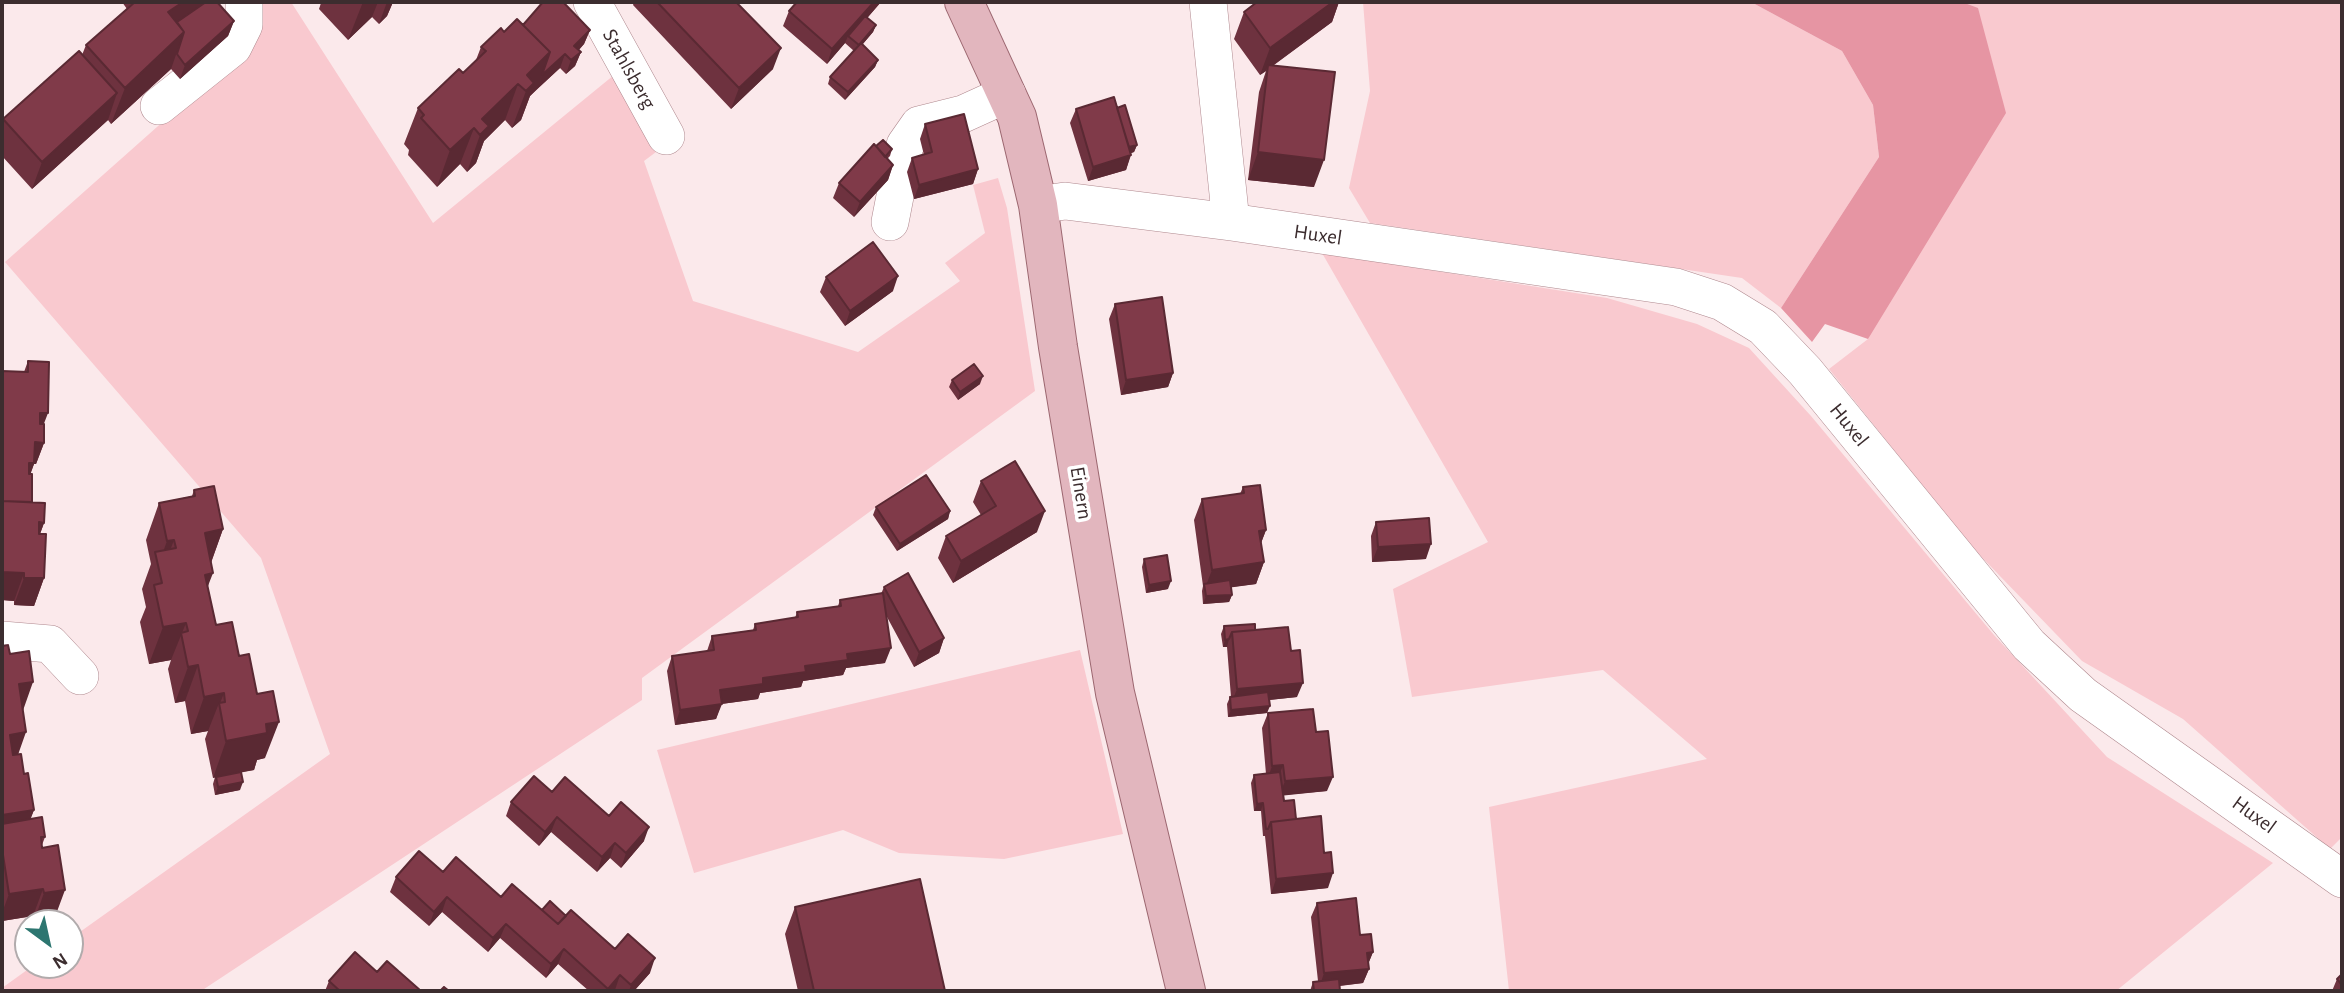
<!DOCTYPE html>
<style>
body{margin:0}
#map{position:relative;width:2344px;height:993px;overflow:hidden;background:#fbe9eb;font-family:"Alegreya Sans",sans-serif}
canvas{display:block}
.frame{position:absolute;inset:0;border:4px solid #3c2d2f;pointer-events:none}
.north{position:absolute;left:14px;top:909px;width:70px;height:70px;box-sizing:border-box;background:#fff;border:2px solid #b1abac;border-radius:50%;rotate:147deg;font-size:19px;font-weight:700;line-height:28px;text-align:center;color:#3c2d2f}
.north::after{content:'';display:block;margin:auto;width:24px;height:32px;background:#2d7670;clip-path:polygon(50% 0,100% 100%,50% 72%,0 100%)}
</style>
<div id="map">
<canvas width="2344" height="993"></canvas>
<div class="frame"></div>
<div class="north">N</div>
</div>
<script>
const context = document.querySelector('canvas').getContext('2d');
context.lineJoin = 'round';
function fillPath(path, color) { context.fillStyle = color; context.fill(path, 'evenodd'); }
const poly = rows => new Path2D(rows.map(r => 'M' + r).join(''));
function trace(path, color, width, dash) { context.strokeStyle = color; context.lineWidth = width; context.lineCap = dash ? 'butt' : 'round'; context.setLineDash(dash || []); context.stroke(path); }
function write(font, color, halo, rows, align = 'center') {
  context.font = font + ' "Alegreya Sans",sans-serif'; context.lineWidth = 7; context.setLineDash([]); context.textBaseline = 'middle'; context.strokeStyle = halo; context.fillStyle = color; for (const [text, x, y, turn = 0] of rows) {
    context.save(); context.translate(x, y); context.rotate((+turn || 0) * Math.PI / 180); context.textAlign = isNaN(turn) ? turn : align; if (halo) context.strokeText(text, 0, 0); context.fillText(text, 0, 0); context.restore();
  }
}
fillPath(poly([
 [255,2,291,2,433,223,614,75,656,152,644,161,693,301,858,352,960,281,945,263,985,233,973,185,998,178,1007,208,1035,391,642,678,642,700,201,991,2,991,2,988,34,965,70,965,70,939,330,754,261,558,5,262,238,55],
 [1363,2,1751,2,1842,51,1873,105,1879,157,1781,308,1742,278,1370,223,1349,188,1370,91],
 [1962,2,2342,2,2342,837,2330,849,2183,719,2082,661,1970,545,1829,369,1868,339,1978,9],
 [1322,253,1607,298,1697,324,1749,348,1811,416,1994,635,2107,757,2273,863,2116,991,1509,991,1489,807,1707,759,1603,670,1412,697,1393,589,1488,542],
 [1080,650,1123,834,1004,859,899,853,843,830,694,873,657,750]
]), '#f9c9cf');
fillPath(poly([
 [1751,2,1962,2,1978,8,2006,113,1868,339,1825,324,1812,342,1781,308,1879,157,1873,105,1842,51]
]), '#e695a3');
const minor = poly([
 [592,2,666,136],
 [1208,2,1231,222],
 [159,106,233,47,244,25,244,2],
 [1038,205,1065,201,1231,222,1676,287,1722,302,1763,327,1805,371,2029,645,2083,695,2342,879],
 [890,222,905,145,919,125,963,114,1007,94],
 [2,640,50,644,80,676]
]);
const major = poly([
 [964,2,1017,117,1038,205,1058,347,1115,693,1186,991]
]);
trace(minor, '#af888e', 38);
trace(major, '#9c6770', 40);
trace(minor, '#fff', 37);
trace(major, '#e2b6be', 38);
fillPath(poly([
 [122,2,206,2,234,21,228,36,180,79,171,69,111,124,108,120,32,189,2,156,2,124,3,119,82,55,86,45,127,9],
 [320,2,393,2,387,16,379,24,372,17,348,40,319,9,321,3],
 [634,2,736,2,773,69,731,109,633,5],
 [797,2,881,2,867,18,876,25,873,32,862,45,878,60,875,67,845,100,828,84,830,77,854,51,845,43,827,64,783,26,789,11],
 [1257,2,1339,2,1332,22,1274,65,1314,187,1248,180,1259,92,1266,71,1260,75,1234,39,1244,12],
 [523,25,590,30,584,44,579,50,581,52,575,66,566,74,560,68,530,96,521,120,512,128,505,120,484,141,476,163,467,172,460,164,437,187,408,155,409,150,404,144,418,108,463,73,476,60,481,47,504,32],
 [1117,108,1137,145,1134,152,1131,153,1126,170,1088,181,1070,123,1076,109],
 [925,124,978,169,973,184,914,199,907,172,912,158,924,155,920,139],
 [876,146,892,149,890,156,887,159,893,165,888,180,854,217,833,198,839,183],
 [826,277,893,291,845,326,820,292],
 [1115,304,1173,373,1168,387,1121,395,1109,319],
 [28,361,44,424,44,443,36,464,34,464,30,474,32,502,44,523,40,534,44,578,34,606,14,605,14,601,2,600,2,371,24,372],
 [952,380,980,384,958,400,949,387],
 [981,481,1037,532,953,583,938,558,946,536,981,515,973,502],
 [1243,487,1266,530,1261,543,1264,562,1256,584,1231,587,1232,595,1229,602,1203,604,1202,591,1203,586,1194,520,1202,499,1240,494],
 [194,490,223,529,211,563,208,587,216,625,239,656,265,758,257,760,254,770,241,772,240,790,215,795,213,784,215,777,213,778,205,739,208,731,191,734,185,701,175,703,168,669,171,660,149,664,140,622,146,607,142,589,151,564,146,540,159,503,192,496],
 [876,507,950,511,948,519,897,551,873,515],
 [1376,522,1426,559,1372,562,1371,536],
 [1144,559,1168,589,1146,593,1142,567],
 [884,587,944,638,939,653,914,667,887,617,885,663,846,668,843,675,803,681,801,687,760,693,758,699,721,704,716,719,675,725,667,671,672,656,707,651,712,636,753,630,755,624,795,618,797,612,838,606,840,600,881,594],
 [1224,626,1255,630,1291,651,1297,697,1269,700,1267,713,1228,717,1227,704,1230,697,1231,697,1227,647,1223,647,1221,634],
 [2,646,23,711,18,755,34,810,30,819,45,837,42,845,55,917,34,921,33,916,2,921],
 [1268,713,1316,732,1327,791,1283,795,1284,801,1296,819,1328,888,1271,894,1265,836,1263,836,1261,811,1254,811,1251,783,1254,775,1266,774,1262,728],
 [552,792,609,816,644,841,621,868,610,858,597,872,551,832,539,846,506,816,511,802],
 [443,872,501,897,542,910,566,916,650,973,634,991,617,991,615,990,614,991,589,991,558,964,546,978,500,938,488,952,442,912,429,926,390,892,396,877],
 [1317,903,1360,935,1373,952,1368,964,1369,969,1363,983,1340,986,1340,991,1310,991,1313,982,1318,981,1311,917],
 [795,907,945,991,798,991,785,934],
 [377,972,421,991,325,991,329,981],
 [2342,974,2342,991,2332,991,2337,979]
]), '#6e323f');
fillPath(poly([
 [183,2,206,2,166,41,168,12],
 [363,2,378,2,372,17,348,40],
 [387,2,393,2,387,16,379,24],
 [874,2,881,2,850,38,848,36,845,43,827,64,832,49],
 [1333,2,1339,2,1332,22,1268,69,1268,65,1266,71,1260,75,1270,48],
 [234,21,228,36,180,79,185,65],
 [876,25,873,32,856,52,859,45],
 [590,30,584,44,569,60,574,46],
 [184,32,171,69,111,124,125,88],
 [781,48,773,69,731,109,739,88],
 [550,52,537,89,530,96,521,120,512,128,526,91,527,75],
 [581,52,575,66,566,74,571,60],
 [565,54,560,68,537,89,542,75],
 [878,60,875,67,845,100,848,92],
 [518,84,505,120,484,141,476,163,467,172,480,135,482,119],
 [117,93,108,120,32,189,42,162],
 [474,128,460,164,437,187,450,150],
 [1137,145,1134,152,1122,156,1124,148],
 [1258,152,1324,160,1314,187,1248,180],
 [1131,155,1126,170,1088,181,1093,167],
 [893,165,888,180,854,217,860,202],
 [978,169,973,184,914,199,919,185],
 [898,276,893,291,845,326,850,311],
 [1173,373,1168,387,1121,395,1126,380],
 [983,376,980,384,958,400,960,392],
 [40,413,48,413,40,434],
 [35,442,44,443,36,464,34,464,27,484,21,484],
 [950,511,948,519,897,551,900,544],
 [1045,511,1037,532,953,583,961,561],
 [39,522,44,523,34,550],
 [223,529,210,565,205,533],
 [1266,530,1258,551,1259,531],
 [174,540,160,577,158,566,167,541],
 [1431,544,1426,559,1372,562,1378,547],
 [1264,562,1256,584,1205,591,1205,588,1212,570],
 [2,572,24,573,14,601,2,600],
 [213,573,199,609,205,575],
 [24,578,44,578,34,606,14,605],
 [1171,581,1168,589,1146,593,1149,585],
 [1232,595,1229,602,1203,604,1206,596],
 [186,623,171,660,149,664,163,627],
 [944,638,939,653,914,667,919,652],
 [1229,639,1227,647,1223,647,1225,640],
 [891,648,885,663,846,668,843,675,803,681,801,687,760,693,758,699,714,705,720,690,847,654],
 [198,665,185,701,175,703,188,667],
 [33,682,20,719,19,684],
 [1303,683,1297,697,1231,704,1237,689],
 [224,693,219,706,219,703,208,731,191,734,204,697],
 [722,704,716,719,675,725,680,710],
 [1270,706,1267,713,1228,717,1231,710],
 [279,722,265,758,257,760,254,770,213,778,226,741,266,724],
 [26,732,13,769,10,735],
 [1283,765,1278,779,1267,781,1272,766],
 [1333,777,1327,791,1279,796,1285,781],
 [243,782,240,790,215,795,218,787],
 [1263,803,1261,811,1254,811,1257,804],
 [34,810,20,847,2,849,2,815],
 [557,817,551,832,539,846,545,832],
 [649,827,644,841,621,868,626,853],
 [615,843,610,858,597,872,602,857],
 [1333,873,1328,888,1271,894,1276,879],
 [43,889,33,916,2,921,2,913,9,894],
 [65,890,55,917,34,921,44,893],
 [447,897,442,912,429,926,434,912],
 [506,924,500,938,488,952,493,938],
 [564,949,558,964,546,978,551,964],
 [1373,952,1367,967,1367,953],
 [655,958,650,973,634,991,629,991,631,985],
 [1369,969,1363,983,1319,988,1324,973],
 [620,975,615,990,614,991,607,991]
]), '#5a2933');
const building = poly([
 [135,2,183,2,168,12,184,32,125,88,86,45,135,2],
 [206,2,217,2,234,21,185,65,177,54,184,32,177,22,206,2],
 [543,2,563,2,590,30,574,46,581,52,571,60,565,54,542,75,550,52,523,25,543,2],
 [657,2,736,2,781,48,739,88,657,2],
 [797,2,874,2,832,49,789,11,797,2],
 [1257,2,1333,2,1270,48,1244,12,1257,2],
 [865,16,876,25,859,45,848,36,865,16],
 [517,19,550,52,527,75,534,83,526,91,518,84,482,119,489,126,480,135,474,128,450,150,421,118,424,115,418,108,459,69,463,73,486,51,481,47,501,28,504,32,517,19],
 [861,43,878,60,848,92,830,77,861,43],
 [79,51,117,93,42,162,3,119,79,51],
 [1268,65,1335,72,1324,160,1258,152,1268,65],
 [1114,97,1131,155,1093,167,1076,109,1114,97],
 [1125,105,1137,145,1129,147,1117,108,1125,105],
 [964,114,978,169,919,185,912,158,932,152,925,124,964,114],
 [883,140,892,149,885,157,876,146,883,140],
 [874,144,893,165,860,202,839,183,874,144],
 [873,242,898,276,850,311,826,277,873,242],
 [1162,297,1173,373,1126,380,1115,304,1162,297],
 [28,361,49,362,48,413,40,413,40,424,44,424,44,443,35,442,34,463,29,463,29,474,32,474,32,502,2,501,2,371,28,372,28,361],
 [974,364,983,376,960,392,952,380,974,364],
 [1015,461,1045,511,961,561,946,536,996,506,981,481,1015,461],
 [926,475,950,511,900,544,876,507,926,475],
 [1260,485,1266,530,1259,531,1264,562,1212,570,1202,499,1244,493,1243,487,1260,485],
 [214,486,223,529,205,533,213,573,205,575,216,625,232,622,239,656,249,654,257,694,273,691,279,722,266,724,267,733,226,741,219,703,225,702,224,693,204,697,198,665,188,667,181,633,188,631,186,623,163,627,154,585,162,583,155,552,176,548,174,540,167,541,159,503,195,496,194,490,214,486],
 [2,501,45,503,44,523,39,522,39,534,46,534,44,578,24,578,24,573,2,572,2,501],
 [1429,518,1431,544,1378,547,1376,522,1429,518],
 [1167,555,1171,581,1149,585,1144,559,1167,555],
 [908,573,944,638,919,652,884,587,908,573],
 [1230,580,1232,595,1206,596,1204,584,1230,580],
 [883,593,891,648,847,654,848,660,805,666,806,672,763,678,763,684,720,690,722,704,680,710,672,656,714,650,712,636,756,630,755,624,798,617,797,612,841,606,840,600,883,593],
 [1255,624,1255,630,1232,632,1229,639,1225,640,1224,626,1255,624],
 [1288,627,1291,651,1300,650,1303,683,1237,689,1232,632,1288,627],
 [8,645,10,654,29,651,33,682,19,684,26,732,10,735,13,755,21,754,24,774,28,773,34,810,2,815,2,646,8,645],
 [1268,692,1270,706,1231,710,1230,697,1268,692],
 [1313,709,1316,732,1328,731,1333,777,1285,781,1283,765,1272,766,1268,713,1313,709],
 [241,772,243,782,218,787,216,777,241,772],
 [1280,772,1284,801,1294,800,1296,819,1271,822,1268,829,1266,829,1263,803,1257,804,1254,775,1280,772],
 [534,776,552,792,565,777,609,816,621,802,649,827,626,853,615,843,602,857,557,817,545,832,511,802,534,776],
 [1321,816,1324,853,1331,852,1333,873,1276,879,1271,822,1321,816],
 [42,817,45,837,41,837,42,848,58,845,65,890,44,893,43,889,9,894,3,855,2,855,2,824,42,817],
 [419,851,443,872,456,857,501,897,512,884,558,924,571,910,615,949,628,934,655,958,631,985,620,975,608,989,564,949,551,964,506,924,493,938,447,897,434,912,396,877,419,851],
 [920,879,945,991,814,991,795,907,920,879],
 [1356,898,1360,935,1371,934,1373,952,1367,953,1369,969,1324,973,1317,903,1356,898],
 [550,901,566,916,558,924,542,910,550,901],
 [355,952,377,972,387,961,421,991,340,991,329,981,355,952],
 [2342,974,2342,985,2337,979,2342,974],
 [1339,979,1340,991,1314,991,1313,982,1339,979],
 [444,987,449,991,440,991,444,987]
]);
fillPath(building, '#803a49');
trace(building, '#5a2933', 2);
write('21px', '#3c2d2f', '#fff', [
 ["Stahlsberg",629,69,61],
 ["Huxel",1318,235,8],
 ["Huxel",1849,425,51],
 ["Einern",1081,493,81],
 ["Huxel",2254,815,36]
]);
</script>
